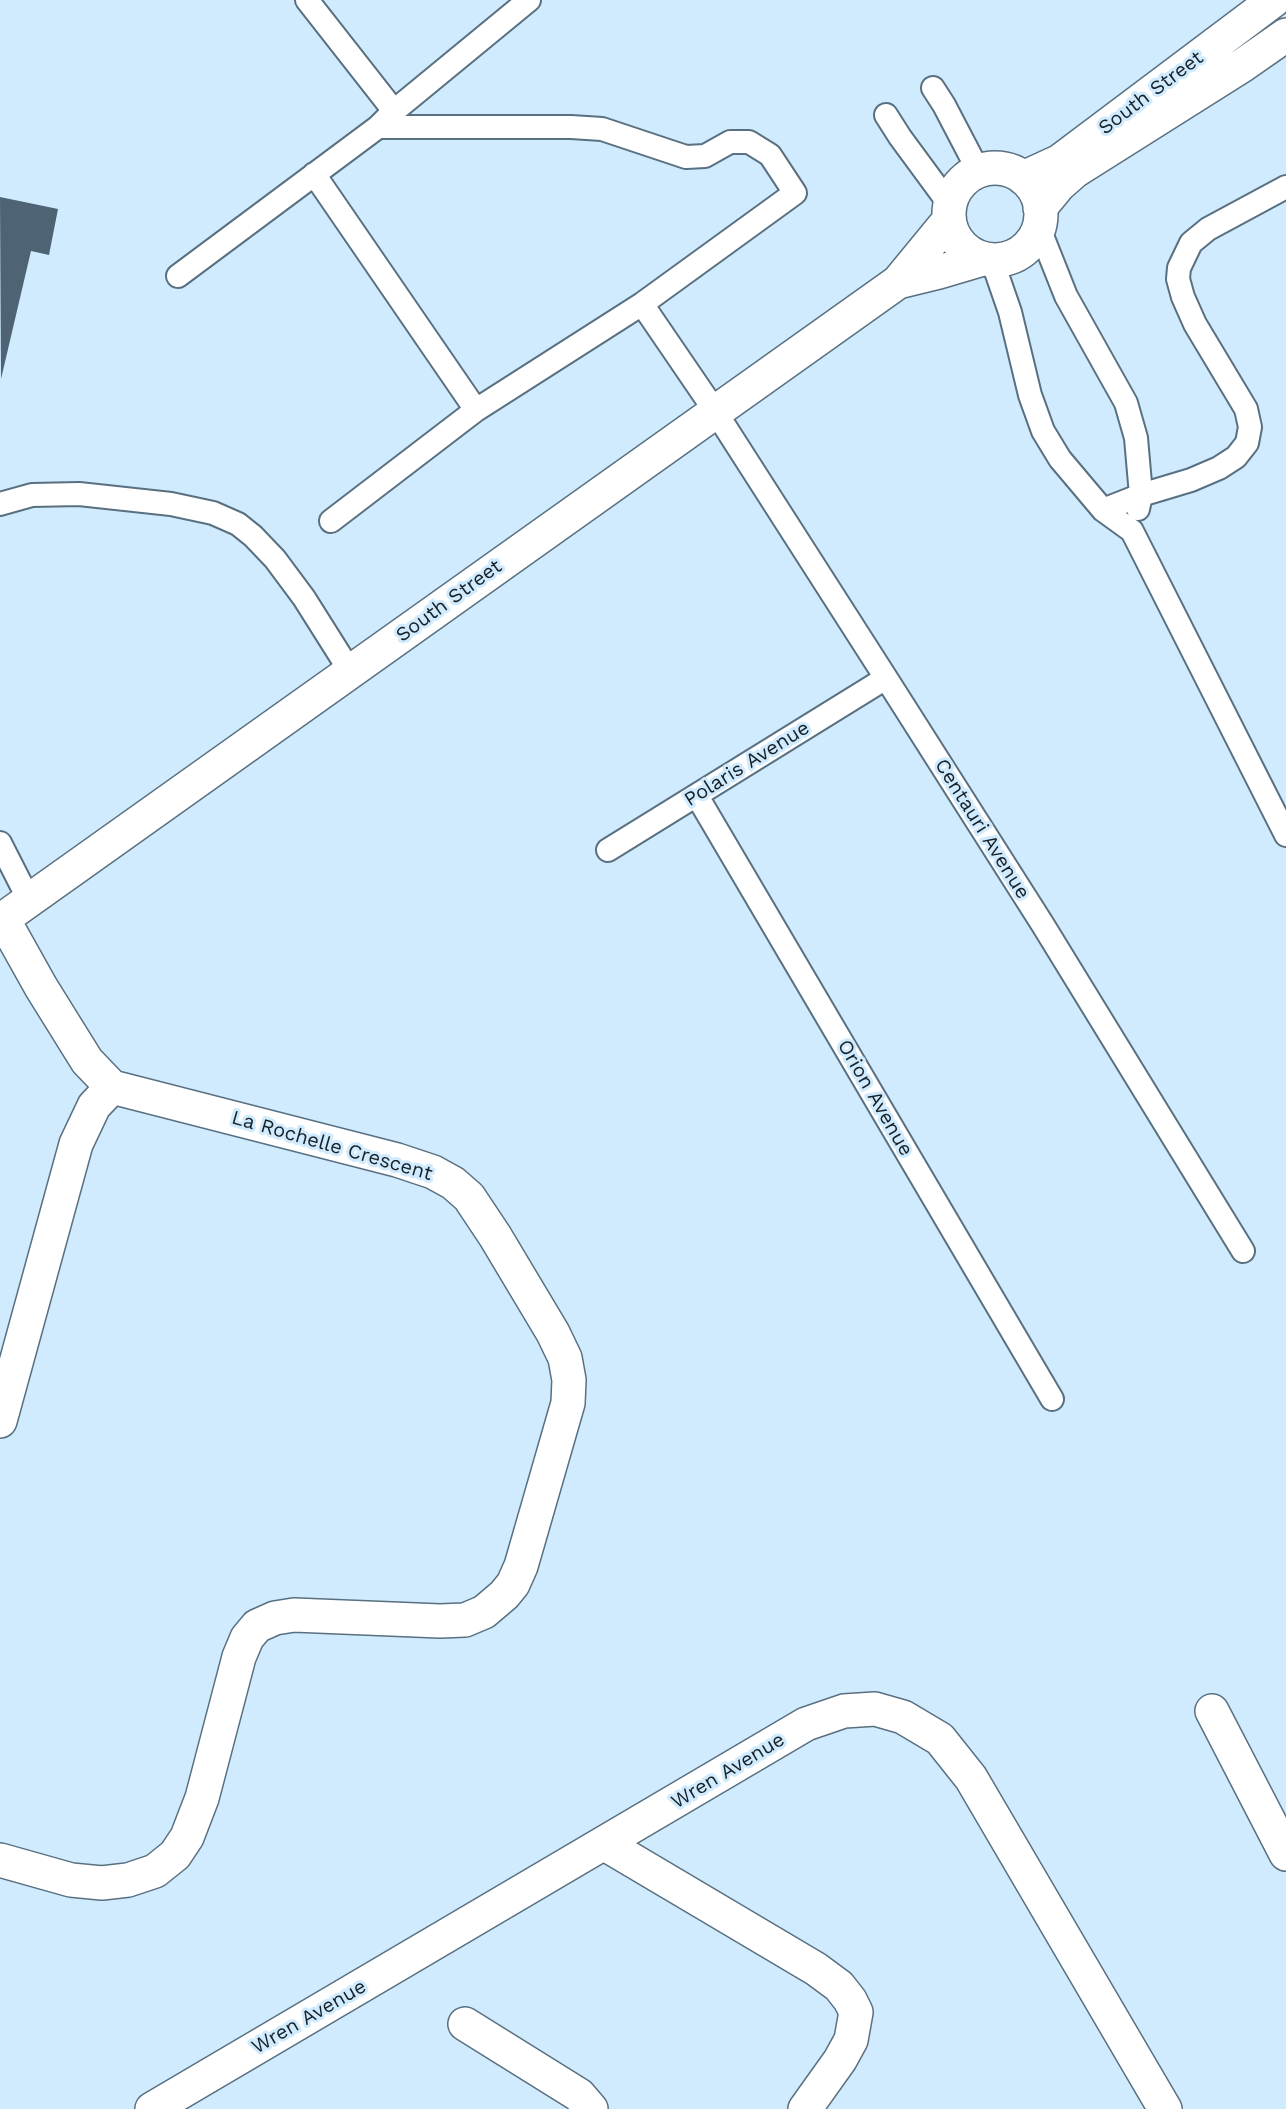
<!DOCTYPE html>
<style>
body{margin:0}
canvas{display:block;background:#d0eafe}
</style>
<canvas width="1286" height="2109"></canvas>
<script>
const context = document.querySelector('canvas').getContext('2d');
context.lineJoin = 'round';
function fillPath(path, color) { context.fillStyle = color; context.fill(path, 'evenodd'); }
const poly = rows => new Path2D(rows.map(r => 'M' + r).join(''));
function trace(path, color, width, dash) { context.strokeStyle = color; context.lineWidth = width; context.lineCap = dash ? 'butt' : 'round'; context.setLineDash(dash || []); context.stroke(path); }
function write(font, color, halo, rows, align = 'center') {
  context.font = font + ' "Work Sans",sans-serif'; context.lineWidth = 6; context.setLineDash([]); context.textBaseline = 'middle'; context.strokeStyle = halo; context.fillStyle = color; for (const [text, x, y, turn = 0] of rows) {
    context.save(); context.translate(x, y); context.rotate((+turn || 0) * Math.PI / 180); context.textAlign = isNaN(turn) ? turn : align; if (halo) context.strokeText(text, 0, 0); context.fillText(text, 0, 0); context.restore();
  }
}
fillPath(poly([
 [0,197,58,209,49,255,31,251,1,379]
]), '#4e6475');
const service = poly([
 [307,0,394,111],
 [933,88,944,105,979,172],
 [886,115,900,137,950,205],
 [378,127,394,111,529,0],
 [314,174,476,410],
 [1039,228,1066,296,1126,403,1136,438,1141,495,1138,509],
 [992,260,1010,312,1030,395,1043,431,1060,459,1103,510,1132,531,1286,835],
 [178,276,378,127,571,127,602,129,686,157,705,156,730,142,749,142,770,155,795,193,642,304,476,410,331,521],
 [642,304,715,411,886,678,1043,925,1243,1251],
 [0,504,32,495,79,494,171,504,213,513,238,524,253,536,275,559,304,598,350,671],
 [1103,510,1141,495,1191,480,1219,468,1236,457,1247,443,1250,427,1246,409,1195,324,1183,297,1178,279,1179,268,1191,243,1208,229,1286,187],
 [697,796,1052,1399],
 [0,843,29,900],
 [608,850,886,678]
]);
const minor = poly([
 '949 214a46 46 0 1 1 92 0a46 46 0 1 1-92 0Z',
 [1023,178,1060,161,1274,0],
 [1040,208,1059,185,1075,171,1243,65,1286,35],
 [898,282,939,272,983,259],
 [0,921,898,282,949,220],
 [0,1421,76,1144,94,1106,112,1087],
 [1212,1711,1286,1854],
 [605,1844,816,1969,839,1986,850,2000,856,2012,851,2040,840,2060,805,2109],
 [0,1860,71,1880,102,1883,128,1880,155,1871,175,1855,187,1837,202,1798,239,1657,247,1638,257,1626,275,1618,294,1615,440,1621,465,1620,484,1612,504,1595,513,1584,521,1566,568,1403,569,1380,565,1358,553,1333,495,1236,469,1197,453,1183,433,1172,397,1160,112,1087,87,1061,41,987,3,919],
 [465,2024,579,2095,591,2109],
 [152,2109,806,1724,844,1711,875,1709,903,1717,940,1739,971,1778,1165,2109]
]);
trace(service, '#597081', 26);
trace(minor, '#597081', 36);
trace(service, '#fff', 22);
trace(minor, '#fff', 33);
write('20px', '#162027', '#d0eafe', [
 ["South Street",1151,93,-37],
 ["South Street",449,601,-36],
 ["Polaris Avenue",747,764,-32],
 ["Centauri Avenue",982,829,58],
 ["Orion Avenue",875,1098,60],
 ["La Rochelle Crescent",332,1146,16],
 ["Wren Avenue",728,1771,-31],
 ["Wren Avenue",309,2017,-30]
]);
</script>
